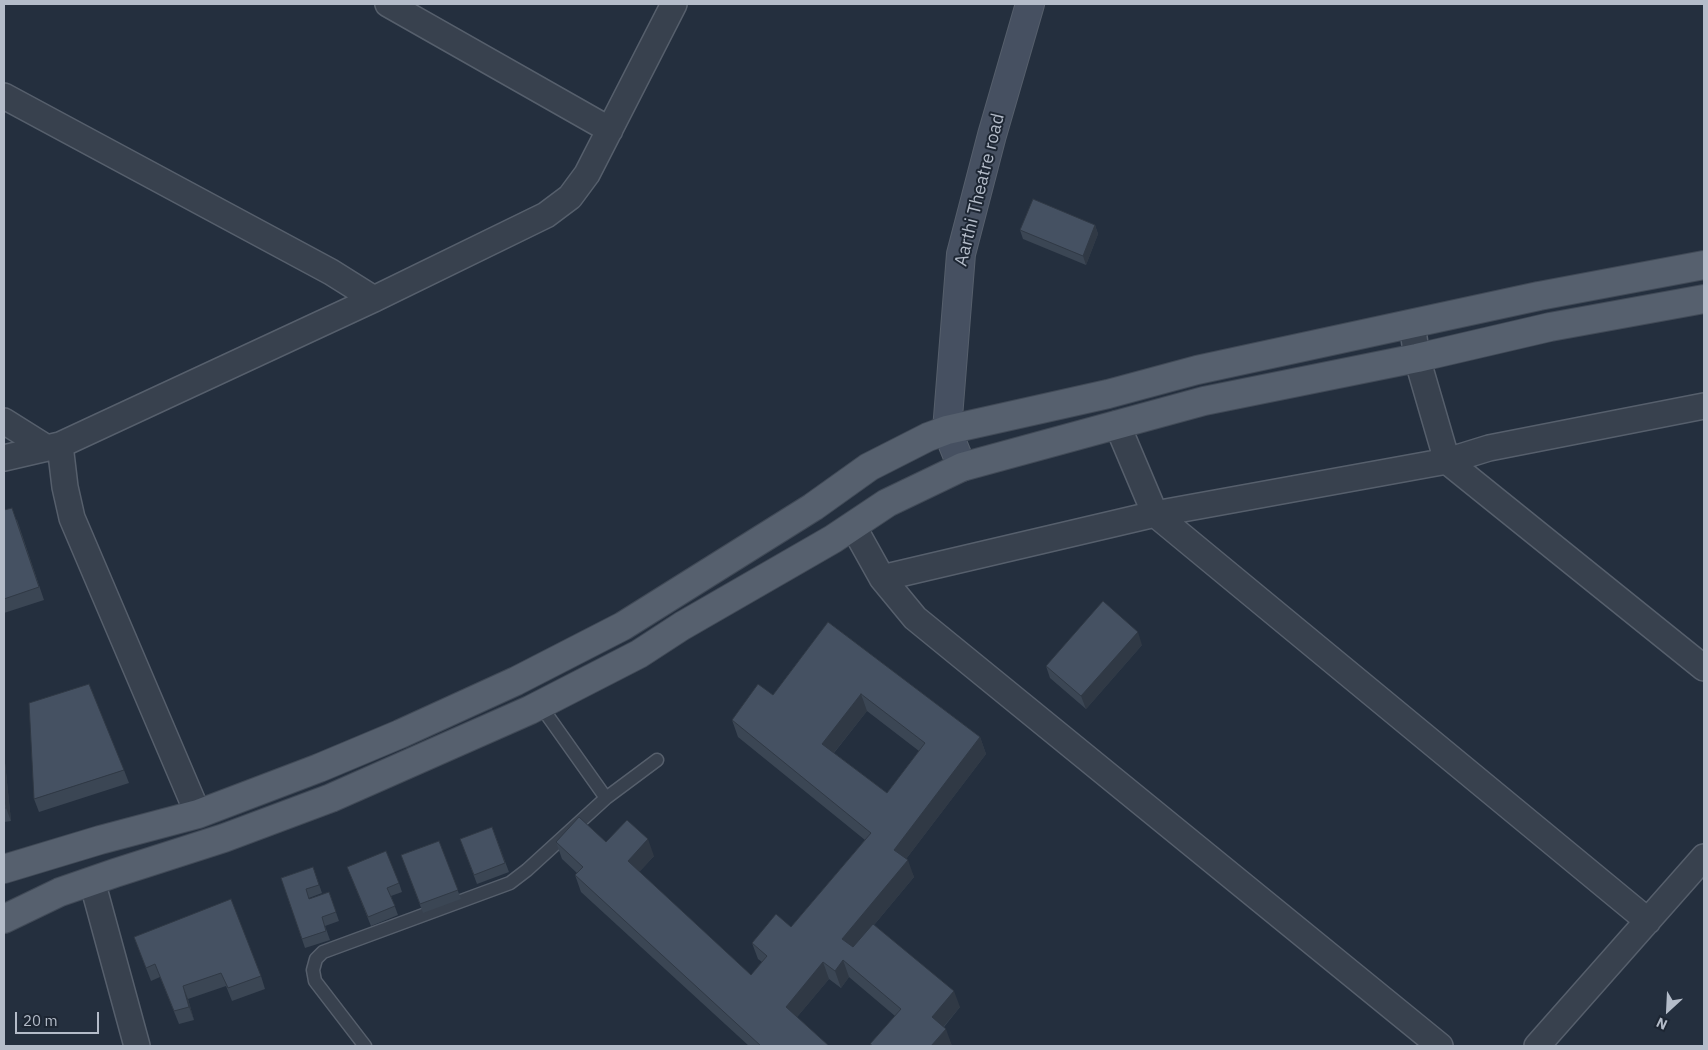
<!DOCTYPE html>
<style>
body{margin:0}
#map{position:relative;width:1708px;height:1050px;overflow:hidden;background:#242f3e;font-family:"IBM Plex Sans",sans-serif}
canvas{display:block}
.frame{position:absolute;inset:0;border:5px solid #b4bcc9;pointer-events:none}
.north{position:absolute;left:1643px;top:985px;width:50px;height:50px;-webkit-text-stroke:4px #1d2633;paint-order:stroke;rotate:205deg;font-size:14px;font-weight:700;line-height:20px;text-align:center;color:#b4bcc9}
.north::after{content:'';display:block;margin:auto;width:18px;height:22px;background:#b4bcc9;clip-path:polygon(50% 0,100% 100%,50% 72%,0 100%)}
.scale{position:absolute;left:15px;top:1012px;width:84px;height:22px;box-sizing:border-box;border:2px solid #b4bcc9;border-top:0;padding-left:6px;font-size:15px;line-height:18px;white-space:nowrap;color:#b4bcc9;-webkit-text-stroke:4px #1d2633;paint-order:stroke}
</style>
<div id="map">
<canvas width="1708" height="1050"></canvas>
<div class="frame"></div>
<div class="north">N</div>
<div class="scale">20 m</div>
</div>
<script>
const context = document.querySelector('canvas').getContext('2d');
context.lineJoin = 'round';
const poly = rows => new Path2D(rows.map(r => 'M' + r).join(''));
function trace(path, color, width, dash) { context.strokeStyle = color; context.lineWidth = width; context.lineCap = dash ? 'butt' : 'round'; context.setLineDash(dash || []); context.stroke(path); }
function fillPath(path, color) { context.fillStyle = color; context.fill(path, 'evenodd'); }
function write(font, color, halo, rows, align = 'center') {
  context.font = font + ' "IBM Plex Sans",sans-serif'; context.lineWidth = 4; context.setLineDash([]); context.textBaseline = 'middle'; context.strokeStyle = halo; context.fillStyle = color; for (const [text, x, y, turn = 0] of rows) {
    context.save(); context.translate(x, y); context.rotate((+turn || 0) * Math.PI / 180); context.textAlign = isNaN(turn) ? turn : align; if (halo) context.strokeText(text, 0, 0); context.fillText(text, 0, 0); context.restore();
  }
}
const lane = poly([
 [540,705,606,798],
 [365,1046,315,981,313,970,316,959,323,952,510,883,527,870,606,798,657,760]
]);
const street = poly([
 [388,4,610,130],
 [4,96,331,272,374,299],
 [1412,324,1417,358,1447,461,1489,448,1704,406],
 [4,421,47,448],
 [1117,424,1155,514,1447,461,1704,668],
 [4,458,60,445],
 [853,526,882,578,915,618,1440,1046],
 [882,578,1155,514,1648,921],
 [198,814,72,518,65,487,60,445,374,299,546,215,570,197,587,174,674,4],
 [92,881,137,1046],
 [1537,1046,1704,857]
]);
const secondary = poly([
 [962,467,947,430,961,254,992,135,1030,4]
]);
const primary = poly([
 [4,869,100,840,198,814,319,768,400,734,516,681,623,626,813,507,869,467,928,437,947,430,1108,394,1197,370,1539,296,1704,265],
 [4,919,60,892,115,873,224,838,331,798,530,710,639,654,682,626,833,539,887,503,962,467,1204,401,1417,358,1550,327,1704,299]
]);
trace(lane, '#565f6c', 15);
trace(street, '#565f6c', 28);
trace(secondary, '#565f6c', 30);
trace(primary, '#414a57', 30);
trace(lane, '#38414e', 12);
trace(street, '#38414e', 25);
trace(secondary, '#465061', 28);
trace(primary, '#56606e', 28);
fillPath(poly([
 [1095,225,1098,234,1086,265,1023,239,1020,230],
 [4,510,17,520,44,600,4,613],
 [828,622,980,737,986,754,906,859,914,877,874,925,960,1007,944,1027,952,1046,871,1046,870,1044,895,1016,849,977,841,988,829,979,797,1017,829,1046,749,1046,581,892,575,875,577,873,562,859,556,842,606,842,654,856,639,872,751,975,762,962,758,959,752,943,791,927,865,840,738,737,732,720,773,695],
 [867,711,919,751,887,793,834,753],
 [1142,645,1086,709,1050,678,1046,666],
 [4,753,11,821,4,822],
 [124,770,129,783,39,812,34,799],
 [492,827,509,872,477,884,460,839],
 [439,841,461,899,423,913,401,855],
 [313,867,322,893,309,898,309,899,329,892,339,921,325,926,330,940,305,948,281,878],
 [347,867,399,883,402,892,391,896,398,915,371,926],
 [134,937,261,976,265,989,232,1001,226,986,188,999,194,1020,179,1024,160,977,151,981]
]), '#3b4654');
fillPath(poly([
 [1095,225,1098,234,1086,265,1083,256],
 [1138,632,1142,645,1086,709,1081,696],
 [861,694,867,711,828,760,822,744],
 [980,737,986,754,900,867,894,850],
 [4,753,11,821,6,808,4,787],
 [648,839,654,856,634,878,628,861],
 [908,860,914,877,848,956,842,939],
 [843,960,849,977,841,988,835,971],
 [823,962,829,979,792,1023,786,1007],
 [183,986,188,999,194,1020,189,1007],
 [954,991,960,1007,938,1033,932,1017],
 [946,1029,952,1046,931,1046]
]), '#303945');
const building = poly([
 [1033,199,1095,225,1083,256,1020,230,1033,199],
 [12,508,39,587,4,599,4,510,12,508],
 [1103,601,1138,632,1081,696,1046,666,1103,601],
 [828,622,980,737,894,850,908,860,842,939,853,947,873,924,954,991,932,1017,946,1029,931,1046,873,1046,870,1044,901,1009,843,960,835,971,823,962,786,1007,829,1046,761,1046,575,875,583,867,556,842,579,817,606,842,627,820,648,839,628,861,751,975,767,956,752,943,776,914,791,927,871,833,732,720,758,684,773,695,828,622],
 [861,694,925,743,887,793,822,744,861,694],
 [89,684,124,770,34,799,29,703,89,684],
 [4,787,6,808,4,808,4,787],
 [492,827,505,863,474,875,460,839,492,827],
 [439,841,458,890,420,904,401,855,439,841],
 [386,851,399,883,387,888,395,906,368,917,347,867,386,851],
 [313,867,319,885,306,889,309,899,329,892,336,912,322,917,326,931,302,939,281,878,313,867],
 [231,899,261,976,228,988,221,973,183,986,189,1007,174,1011,155,964,146,968,134,937,231,899]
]);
fillPath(building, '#455162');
trace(building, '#303945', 1);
write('18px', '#b4bcc9', '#1d2633', [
 ["Aarthi Theatre road",980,190,-76]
]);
</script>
